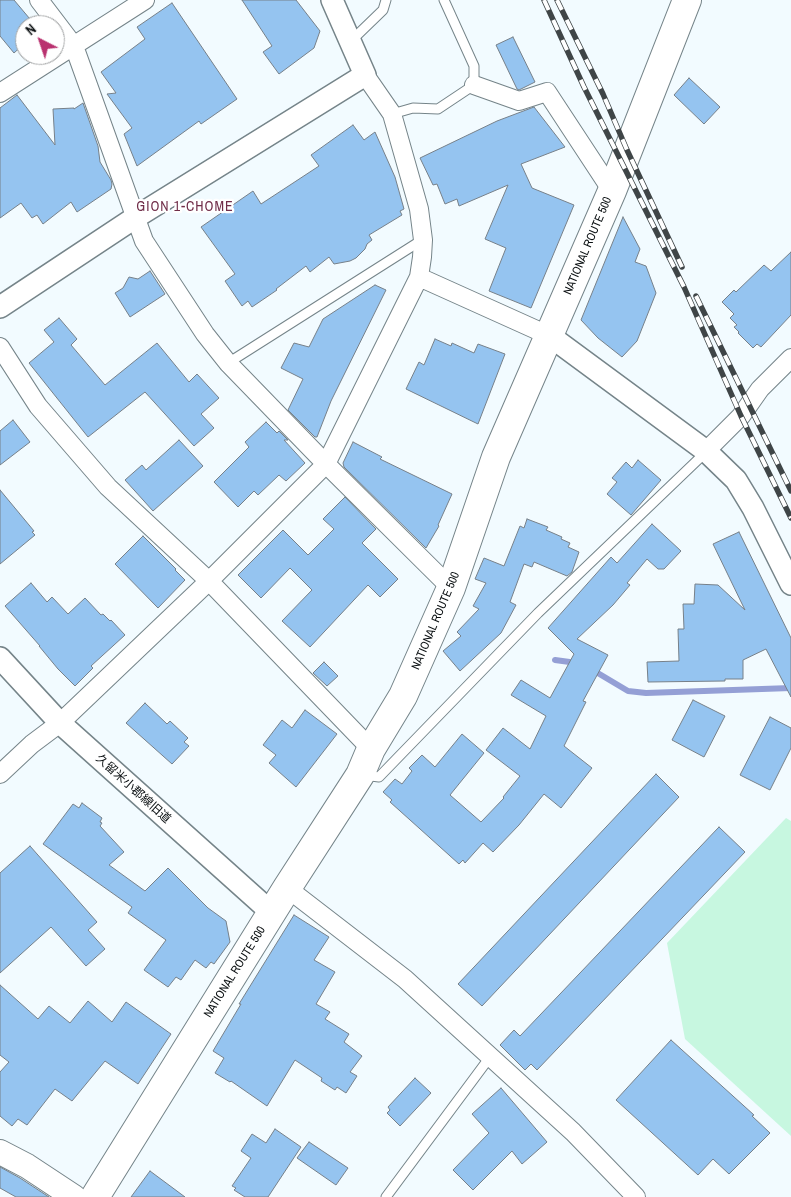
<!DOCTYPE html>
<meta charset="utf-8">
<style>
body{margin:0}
#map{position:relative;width:791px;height:1197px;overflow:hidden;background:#f2fbff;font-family:"Archivo Narrow",sans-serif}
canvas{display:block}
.north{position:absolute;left:15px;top:15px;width:50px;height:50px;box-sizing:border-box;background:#fff;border:1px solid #9d9fa0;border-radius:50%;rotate:319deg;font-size:14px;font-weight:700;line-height:20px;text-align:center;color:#0a0f11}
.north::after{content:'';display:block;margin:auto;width:18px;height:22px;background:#b9316f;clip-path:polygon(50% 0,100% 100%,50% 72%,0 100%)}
</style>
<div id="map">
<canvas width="791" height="1197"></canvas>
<div class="north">N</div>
</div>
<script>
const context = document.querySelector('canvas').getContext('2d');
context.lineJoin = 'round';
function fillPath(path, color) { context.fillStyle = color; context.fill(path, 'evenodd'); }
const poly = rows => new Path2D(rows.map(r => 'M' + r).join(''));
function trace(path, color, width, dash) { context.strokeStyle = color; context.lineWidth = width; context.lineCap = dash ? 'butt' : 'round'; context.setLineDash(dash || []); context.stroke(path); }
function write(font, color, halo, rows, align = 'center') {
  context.font = font + ' "Archivo Narrow","Noto Sans JP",sans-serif'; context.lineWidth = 4.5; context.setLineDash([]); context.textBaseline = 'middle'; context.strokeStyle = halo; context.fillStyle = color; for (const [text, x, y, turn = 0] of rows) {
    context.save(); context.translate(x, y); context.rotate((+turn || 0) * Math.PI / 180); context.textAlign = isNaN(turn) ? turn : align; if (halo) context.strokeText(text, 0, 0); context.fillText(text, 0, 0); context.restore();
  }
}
fillPath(poly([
 [786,818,791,821,791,1136,685,1039,667,943]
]), '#c7f7e0');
trace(poly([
 [555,660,577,663],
 [591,669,628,691,646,693,791,688]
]), '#949fd5', 6);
const building = poly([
 [0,0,14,0,35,25,25,25,25,43,14,53,0,36,0,0],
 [242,0,296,0,320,31,314,48,279,74,263,52,272,46,242,0],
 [172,3,237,99,201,124,199,121,137,166,124,134,132,128,107,94,116,93,101,72,145,39,137,27,172,3],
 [513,37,535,82,519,90,517,89,496,45,513,37],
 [689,78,720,107,704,124,674,95,689,78],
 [17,95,55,145,53,109,74,108,74,109,83,103,98,146,100,162,111,180,112,184,111,189,77,212,71,202,43,224,37,215,32,218,21,203,0,218,0,108,17,95],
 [534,107,565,147,521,164,532,188,574,205,531,308,489,291,506,248,485,239,508,185,459,206,457,199,445,204,437,184,433,185,420,158,497,121,534,107],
 [353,125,364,140,375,132,395,177,404,209,400,211,402,215,369,235,372,240,367,244,365,249,356,258,350,261,334,264,329,257,310,272,306,266,276,289,277,290,252,307,248,301,242,306,225,281,235,274,201,227,253,191,261,204,287,187,319,166,311,155,353,125],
 [623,217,640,249,635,262,646,266,656,293,637,341,622,357,598,338,581,320,623,217],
 [791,252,791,315,761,347,757,344,753,348,738,333,739,332,734,327,737,325,730,318,734,314,722,302,734,290,736,292,764,265,771,271,791,252],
 [150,271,165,294,130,317,115,293,123,288,129,277,138,279,150,271],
 [375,285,386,290,331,401,317,437,315,437,288,410,303,379,281,368,294,343,309,347,323,319,375,285],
 [59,318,77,339,71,345,105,385,157,343,189,382,197,374,219,398,201,414,214,428,194,446,145,392,88,437,29,363,54,342,44,330,59,318],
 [435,339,451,346,452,343,474,353,478,344,505,354,478,424,406,389,419,362,424,365,435,339],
 [13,420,30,442,0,465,0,431,13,420],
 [266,422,277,433,279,431,288,440,284,440,305,463,286,481,279,475,258,495,254,491,238,507,214,482,249,447,245,442,266,422],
 [179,440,203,466,153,511,125,480,142,465,146,470,179,440],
 [353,442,382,457,380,459,452,494,438,525,439,526,426,548,344,467,343,463,353,442],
 [638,460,661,480,631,515,607,494,617,482,612,478,626,462,632,468,638,460],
 [0,490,34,531,32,532,35,535,0,564,0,490],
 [345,497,376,529,362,543,398,579,380,597,368,585,310,647,282,621,312,590,290,568,261,598,238,575,283,530,308,555,334,529,323,519,345,497],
 [527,519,548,527,546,530,562,537,561,539,570,543,568,547,579,552,572,572,567,576,534,562,532,567,524,564,510,602,516,605,501,633,460,671,443,651,461,636,457,632,479,609,473,606,486,583,475,579,484,558,504,566,520,526,524,528,527,519],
 [652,524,681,551,664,569,658,569,647,559,627,583,630,585,613,605,577,639,608,655,583,701,586,702,564,746,592,768,561,808,544,794,519,825,493,852,483,843,465,863,463,860,459,864,390,802,392,800,383,792,395,779,402,784,412,771,409,768,422,755,435,767,462,734,484,753,450,795,481,822,504,798,503,797,520,776,486,750,503,728,530,749,546,716,511,695,521,680,550,698,574,654,548,628,611,557,617,563,652,524],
 [739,532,791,638,791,697,766,649,743,660,743,679,725,679,725,681,648,682,647,662,679,661,678,629,684,629,683,604,694,604,695,584,718,585,745,610,713,544,739,532],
 [143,536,176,569,175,570,185,580,158,608,115,564,143,536],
 [31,583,47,602,52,597,68,614,85,598,101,615,103,614,110,621,111,620,125,635,91,666,93,668,75,686,58,669,39,646,40,646,5,606,31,583],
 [324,662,338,676,327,686,313,673,324,662],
 [693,700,725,716,704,757,672,740,693,700],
 [145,703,167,724,170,721,188,738,184,742,189,746,172,764,126,723,145,703],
 [305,710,337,734,296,787,269,763,276,755,263,745,282,720,292,728,305,710],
 [770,717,791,728,791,748,770,790,740,775,770,717],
 [656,774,679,797,482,1006,458,984,656,774],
 [82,803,102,818,100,822,102,823,100,826,124,852,109,865,145,891,168,868,208,908,226,921,230,942,214,964,211,962,206,968,195,960,181,980,176,977,168,987,144,970,166,940,128,913,132,907,43,844,73,804,79,808,82,803],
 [719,827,745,852,537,1070,531,1064,525,1070,500,1045,514,1030,520,1036,719,827],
 [30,846,97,922,88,930,105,949,86,966,51,927,0,973,0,873,30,846],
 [294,915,329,937,314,960,335,972,316,1004,330,1012,325,1019,349,1034,344,1042,362,1056,350,1072,357,1076,346,1093,337,1087,335,1090,321,1081,322,1078,295,1060,267,1106,231,1081,230,1082,215,1073,224,1058,213,1051,241,1004,239,1004,294,915],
 [0,985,38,1019,49,1006,70,1023,88,1001,112,1022,126,1002,171,1034,138,1084,105,1061,72,1101,55,1089,27,1125,18,1119,12,1126,0,1116,0,1072,9,1062,0,1055,0,985],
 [671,1040,754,1115,752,1116,770,1133,729,1174,713,1159,698,1175,616,1100,671,1040],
 [415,1078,431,1093,400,1126,387,1113,390,1110,388,1107,415,1078],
 [501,1088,547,1142,522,1164,512,1151,473,1190,453,1170,489,1133,472,1114,501,1088],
 [275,1129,301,1147,268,1197,245,1197,234,1190,236,1188,232,1186,251,1158,241,1151,252,1134,266,1143,275,1129],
 [309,1142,348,1168,336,1185,297,1158,309,1142],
 [0,1167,20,1178,49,1197,16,1197,0,1188,0,1167],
 [150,1171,185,1197,131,1197,150,1171]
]);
fillPath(building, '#95c4f0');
trace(building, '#768089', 1);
const service = poly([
 [351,41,383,10,386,0],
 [392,114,413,108,438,109,474,85,474,66,444,0],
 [228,363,422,240],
 [363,775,379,777,538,613,706,452],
 [386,1197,490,1057]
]);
const minor = poly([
 [39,0,74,46,144,241,205,334,228,363,326,464,451,588],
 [474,85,519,101,547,92,612,191],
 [0,93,145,0],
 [419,277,550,336],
 [0,347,38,406,108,487,209,581,371,749],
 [706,451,741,416,760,389,791,358],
 [0,774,32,744,60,723,209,581,326,464,419,277,422,257,423,240,419,209,392,114,365,75],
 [287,888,405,979,573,1132,636,1197]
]);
const tertiary = poly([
 [0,307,136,217,365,75,332,0],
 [550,336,706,451,736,480,753,508,791,584],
 [0,658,60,723,272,913]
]);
const secondary = poly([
 [0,1152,27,1166,74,1197]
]);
const trunk = poly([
 [95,1197,287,888,360,775,371,749,403,696,451,588,496,457,612,191,687,0]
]);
trace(service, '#758489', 11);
trace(minor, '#758489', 20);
trace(tertiary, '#758489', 24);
trace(secondary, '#758489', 26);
trace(trunk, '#758489', 30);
trace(service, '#fff', 9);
trace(minor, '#fff', 18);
trace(tertiary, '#fff', 21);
trace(secondary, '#fff', 24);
trace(trunk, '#fff', 28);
const rail = poly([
 [544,0,584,87,684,287,741,416,791,518],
 [557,0,603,94,627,150,682,267],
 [696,296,791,491]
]);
trace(rail, '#3f4547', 5.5);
trace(rail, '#fff', 4, [11]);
write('12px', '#0a0f11', '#fff', [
 ["NATIONAL ROUTE 500",588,246,-67],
 ["NATIONAL ROUTE 500",436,621,-67],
 ["久留米小郡線旧道",133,789,42],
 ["NATIONAL ROUTE 500",235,972,-58]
]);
context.letterSpacing = '1px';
write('14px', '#702d48', '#fff', [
 ["GION 1-CHOME",185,207]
]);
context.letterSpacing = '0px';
</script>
